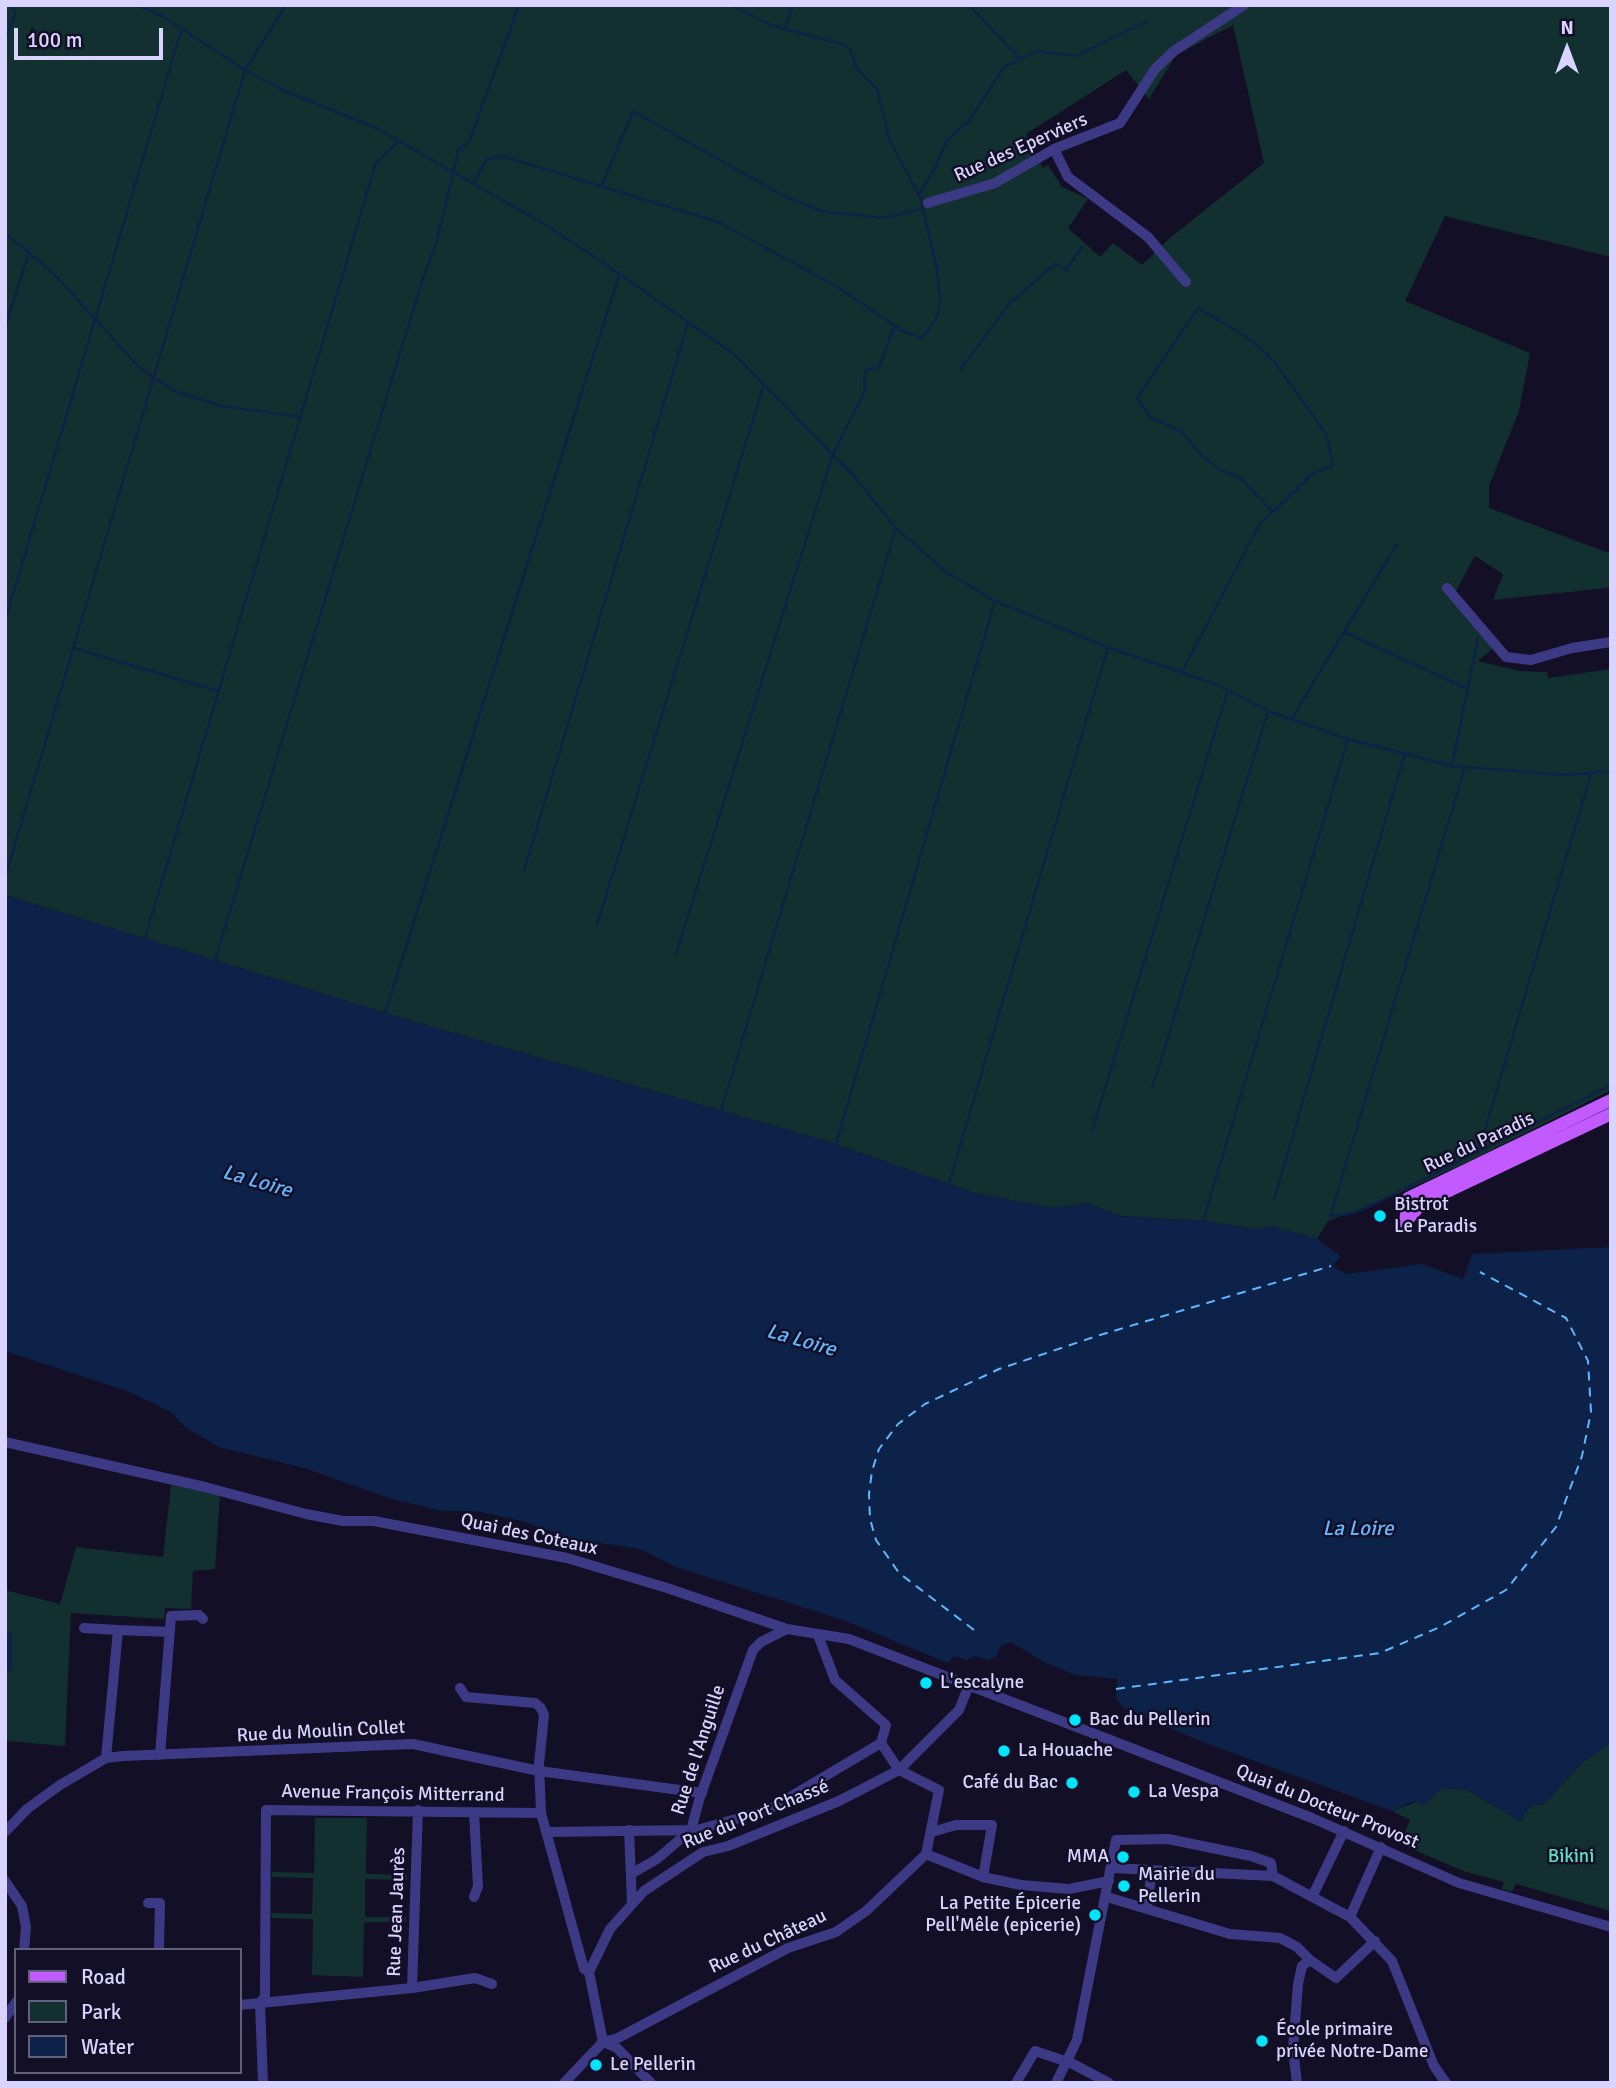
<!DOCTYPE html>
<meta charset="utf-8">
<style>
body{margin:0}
#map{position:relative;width:1616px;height:2088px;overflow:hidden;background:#130f26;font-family:Signika,sans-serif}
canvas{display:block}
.frame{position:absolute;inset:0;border:7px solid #d9d4ff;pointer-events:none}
.legend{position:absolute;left:14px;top:1948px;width:228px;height:126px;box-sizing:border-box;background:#130f26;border:2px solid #625e7d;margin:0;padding:9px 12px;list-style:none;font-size:21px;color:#d9d4ff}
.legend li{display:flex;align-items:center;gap:14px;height:35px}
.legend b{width:35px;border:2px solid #625e7d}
.north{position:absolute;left:1532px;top:14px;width:70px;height:70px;-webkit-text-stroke:5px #130f26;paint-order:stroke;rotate:0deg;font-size:19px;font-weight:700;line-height:28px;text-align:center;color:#d9d4ff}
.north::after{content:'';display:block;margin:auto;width:24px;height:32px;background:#d9d4ff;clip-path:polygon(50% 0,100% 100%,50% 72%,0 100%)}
.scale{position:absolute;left:14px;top:28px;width:149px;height:32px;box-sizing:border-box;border:4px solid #d9d4ff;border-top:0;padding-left:9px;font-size:21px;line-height:24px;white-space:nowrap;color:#d9d4ff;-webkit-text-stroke:5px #130f26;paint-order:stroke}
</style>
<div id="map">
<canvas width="1616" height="2088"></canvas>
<div class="frame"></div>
<ul class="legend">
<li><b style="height:9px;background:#c25bff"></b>Road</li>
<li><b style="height:19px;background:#12302f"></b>Park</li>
<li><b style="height:19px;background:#0c2248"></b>Water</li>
</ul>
<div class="north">N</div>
<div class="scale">100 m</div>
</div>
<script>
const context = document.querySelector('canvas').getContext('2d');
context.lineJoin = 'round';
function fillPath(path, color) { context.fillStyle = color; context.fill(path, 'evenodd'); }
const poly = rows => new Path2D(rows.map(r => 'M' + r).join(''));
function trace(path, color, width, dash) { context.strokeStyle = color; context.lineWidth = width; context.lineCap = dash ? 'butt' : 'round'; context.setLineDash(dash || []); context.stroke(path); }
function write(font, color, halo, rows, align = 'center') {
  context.font = font + ' Signika,sans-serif'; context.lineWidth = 5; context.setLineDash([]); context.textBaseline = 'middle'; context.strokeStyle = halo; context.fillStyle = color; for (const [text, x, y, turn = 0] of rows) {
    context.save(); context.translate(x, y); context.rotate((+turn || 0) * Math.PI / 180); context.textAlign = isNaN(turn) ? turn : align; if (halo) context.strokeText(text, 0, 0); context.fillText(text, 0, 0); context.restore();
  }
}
fillPath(poly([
 [5,5,1611,5,1611,257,1445,216,1405,301,1530,353,1519,411,1489,486,1489,508,1611,554,1611,583,1608,588,1493,600,1503,574,1475,556,1451,600,1493,648,1478,661,1519,671,1547,672,1548,678,1611,669,1611,1090,1480,1156,1391,1197,1328,1221,1317,1239,1271,1226,1257,1229,1203,1221,1121,1216,1087,1203,1053,1208,974,1193,836,1144,385,1013,5,895],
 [1233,25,1264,163,1171,237,1142,265,1113,243,1100,257,1068,228,1088,199,1062,187,1048,165,1043,168,1026,134,1126,70,1149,99,1176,55],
 [171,1485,220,1494,215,1569,193,1571,191,1609,165,1608,164,1619,71,1613,65,1746,5,1741,5,1675,12,1668,12,1633,5,1634,5,1590,60,1604,76,1547,163,1557],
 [1611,1743,1611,1911,1516,1884,1512,1892,1502,1889,1504,1882,1466,1872,1400,1844,1410,1820,1392,1811,1432,1796,1443,1788,1467,1790,1522,1822,1524,1814,1534,1804,1543,1805,1582,1763],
 [315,1818,367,1818,366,1874,407,1875,407,1880,365,1879,365,1917,406,1917,406,1922,364,1922,363,1977,312,1975,313,1919,272,1918,271,1913,312,1914,313,1878,272,1877,272,1872,314,1873]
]), '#12302f');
fillPath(poly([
 [5,895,385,1013,836,1144,974,1193,1053,1208,1087,1203,1121,1216,1203,1221,1256,1229,1271,1226,1317,1239,1341,1256,1332,1266,1347,1274,1422,1264,1463,1279,1472,1254,1611,1247,1611,1743,1582,1763,1543,1805,1534,1804,1524,1814,1522,1822,1467,1790,1443,1788,1425,1805,1413,1801,1392,1811,1205,1743,1125,1709,1116,1699,1117,1679,1075,1675,1046,1663,1011,1642,1001,1646,995,1658,988,1660,975,1656,966,1660,954,1656,948,1663,843,1620,676,1567,640,1549,574,1539,518,1520,475,1511,442,1511,389,1498,304,1468,219,1447,186,1428,171,1412,127,1391,5,1351],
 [12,1633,12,1668,5,1675,5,1634]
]), '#0c2248');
trace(poly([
 [137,5,162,16,245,70,285,91,376,128,551,228,611,268,735,355,853,475,896,528,945,571,993,600,1107,647,1215,684,1268,711,1348,739,1452,766,1567,775,1611,771],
 [969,5,1019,58],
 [785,28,793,5],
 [5,41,15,15,13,5],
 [473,184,486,160,502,156,718,222,836,286,903,331,922,338,935,321,940,303,937,269,920,197,890,141,877,89,857,69,850,49,845,45,771,25,731,5],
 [601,187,633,111,782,195,821,211,884,218,922,209],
 [919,195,935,168,947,140,969,121,1004,67,1037,51,1076,56,1147,21],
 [5,233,52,272,140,368,174,391,222,406,302,417],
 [5,328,29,252],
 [960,370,1009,304,1055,264,1066,270,1082,247],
 [5,621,181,31],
 [1344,632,1468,689],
 [73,648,218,691],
 [1182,672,1260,523,1273,512,1313,473,1333,466,1326,434,1274,361,1247,337,1198,308,1137,398,1150,417,1182,432,1202,456,1221,470,1239,477,1273,512],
 [1292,718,1397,544],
 [1452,766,1478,638],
 [1465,767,1330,1217,1356,1212,1382,1200,1611,1085],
 [524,871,688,323],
 [5,878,245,70,286,5],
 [597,925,764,384],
 [145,938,376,163,398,142],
 [676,954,833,454,865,391,864,375,867,370,879,367,895,325],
 [215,960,422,281,436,244,459,149,469,142,519,5],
 [385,1013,619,275],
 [1152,1089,1268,711],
 [721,1111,896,528],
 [1092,1131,1227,693],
 [836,1144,995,601],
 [1478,1153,1591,774],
 [949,1183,1108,647],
 [1274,1200,1405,753],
 [1203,1221,1348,739]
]), '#0c2248', 2.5);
trace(poly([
 [974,1630,899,1573,876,1540,870,1519,869,1494,872,1471,879,1449,898,1424,925,1404,999,1369,1100,1335,1331,1266],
 [1116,1689,1380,1653,1440,1627,1506,1590,1556,1527,1582,1456,1591,1412,1588,1361,1566,1318,1480,1272]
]), '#62b6ff', 2, [9, 7]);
trace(poly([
 [1054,149,1068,177,1148,237,1186,282],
 [928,203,995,183,1054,149,1120,123,1155,69,1174,51,1244,5],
 [1447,588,1506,657,1531,660,1572,648,1611,642],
 [5,1442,205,1487,306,1514,343,1521,374,1521,567,1558,667,1588,787,1629,849,1639,1312,1818,1459,1883,1611,1927],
 [84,1628,118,1630],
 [818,1635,835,1680,886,1725,881,1743,899,1770,939,1790,926,1854],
 [460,1688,466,1697,535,1703,541,1708,544,1715,539,1764,541,1813,584,1969,589,1972],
 [160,1755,171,1616,199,1615,203,1619],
 [106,1758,118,1630,170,1632],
 [474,1813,478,1886,474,1897],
 [629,1830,632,1903],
 [5,1832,27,1809,60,1785,106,1758,123,1756,413,1744,539,1771,702,1793],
 [546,1832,697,1830,768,1810,881,1743],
 [932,1832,956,1825,992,1825,983,1877],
 [1112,1868,1273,1876,1350,1917,1392,1961,1434,2066,1446,2083],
 [631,1874,657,1859,691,1830,700,1797,753,1650,761,1642,787,1629],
 [5,1881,22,1906,26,1927,24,1950],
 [1107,1897,1230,1934,1280,1938,1297,1947,1310,1960,1302,1966,1298,1984,1293,2049,1297,2083],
 [1312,1897,1344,1831],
 [148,1903,160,1903,159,1950],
 [1147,1907,1152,1870],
 [1350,1917,1381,1847],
 [1310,1960,1336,1978,1375,1941],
 [412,1988,475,1978,492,1984],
 [240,2005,412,1988,418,1810],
 [5,2018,16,2002],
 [603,2042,589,1972,610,1929,644,1891,703,1852,728,1846,839,1801,899,1770,959,1710,969,1685],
 [603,2042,617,2048,651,2083],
 [263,2083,260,2004,265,1996,265,1982,266,1810,541,1813],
 [564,2083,603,2042,618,2038,788,1948,836,1932,866,1911,926,1854,983,1877,1021,1885,1069,1889,1109,1881],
 [1016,2083,1035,2051,1071,2063,1109,2083],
 [1056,2083,1077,2040,1116,1840,1168,1839,1251,1856,1271,1863,1273,1876]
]), '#3d3a85', 10);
trace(poly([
 [1405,1223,1408,1198,1611,1100],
 [1405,1223,1418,1208,1434,1198,1611,1114]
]), '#c25bff', 12);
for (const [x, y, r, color] of [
 [1380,1216,7,"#00e5ff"],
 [926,1683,7,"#00e5ff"],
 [1075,1720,7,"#00e5ff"],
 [1004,1751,7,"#00e5ff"],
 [1072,1783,7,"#00e5ff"],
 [1134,1792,7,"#00e5ff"],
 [1123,1857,7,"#00e5ff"],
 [1124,1886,7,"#00e5ff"],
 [1095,1915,7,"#00e5ff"],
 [1262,2041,7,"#00e5ff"],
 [596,2065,7,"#00e5ff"]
]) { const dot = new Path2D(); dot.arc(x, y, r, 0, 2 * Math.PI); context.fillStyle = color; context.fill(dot); trace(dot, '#130f26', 2.5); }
write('19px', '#d9d4ff', '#130f26', [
 ["Rue des Eperviers",1021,148,-24],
 ["Rue du Paradis",1479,1143,-25],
 ["Quai des Coteaux",529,1535,12],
 ["Rue du Moulin Collet",321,1732,-3],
 ["Rue de l'Anguille",699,1750,-72],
 ["Avenue François Mitterrand",393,1794,1],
 ["Quai du Docteur Provost",1327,1807,22],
 ["Rue du Port Chassé",756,1815,-22],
 ["Rue Jean Jaurès",397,1912,-88],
 ["Rue du Château",768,1942,-25]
]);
write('19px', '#d9d4ff', '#130f26', [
 ["Bistrot",1394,1205],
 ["Le Paradis",1394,1227],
 ["L'escalyne",940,1683],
 ["Bac du Pellerin",1089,1720],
 ["La Houache",1018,1751],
 ["Café du Bac",1058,1783,"right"],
 ["La Vespa",1148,1792],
 ["MMA",1109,1857,"right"],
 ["Mairie du",1138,1875],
 ["Pellerin",1138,1897],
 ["La Petite Épicerie",1081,1904,"right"],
 ["Pell'Mêle (epicerie)",1081,1926,"right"],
 ["École primaire",1276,2030],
 ["privée Notre-Dame",1276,2052],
 ["Le Pellerin",610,2065]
], 'left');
write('19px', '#5fe0c0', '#130f26', [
 ["Bikini",1571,1857]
]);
write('italic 21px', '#62b6ff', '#130f26', [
 ["La Loire",257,1182,16],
 ["La Loire",801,1341,16],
 ["La Loire",1358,1529]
]);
</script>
